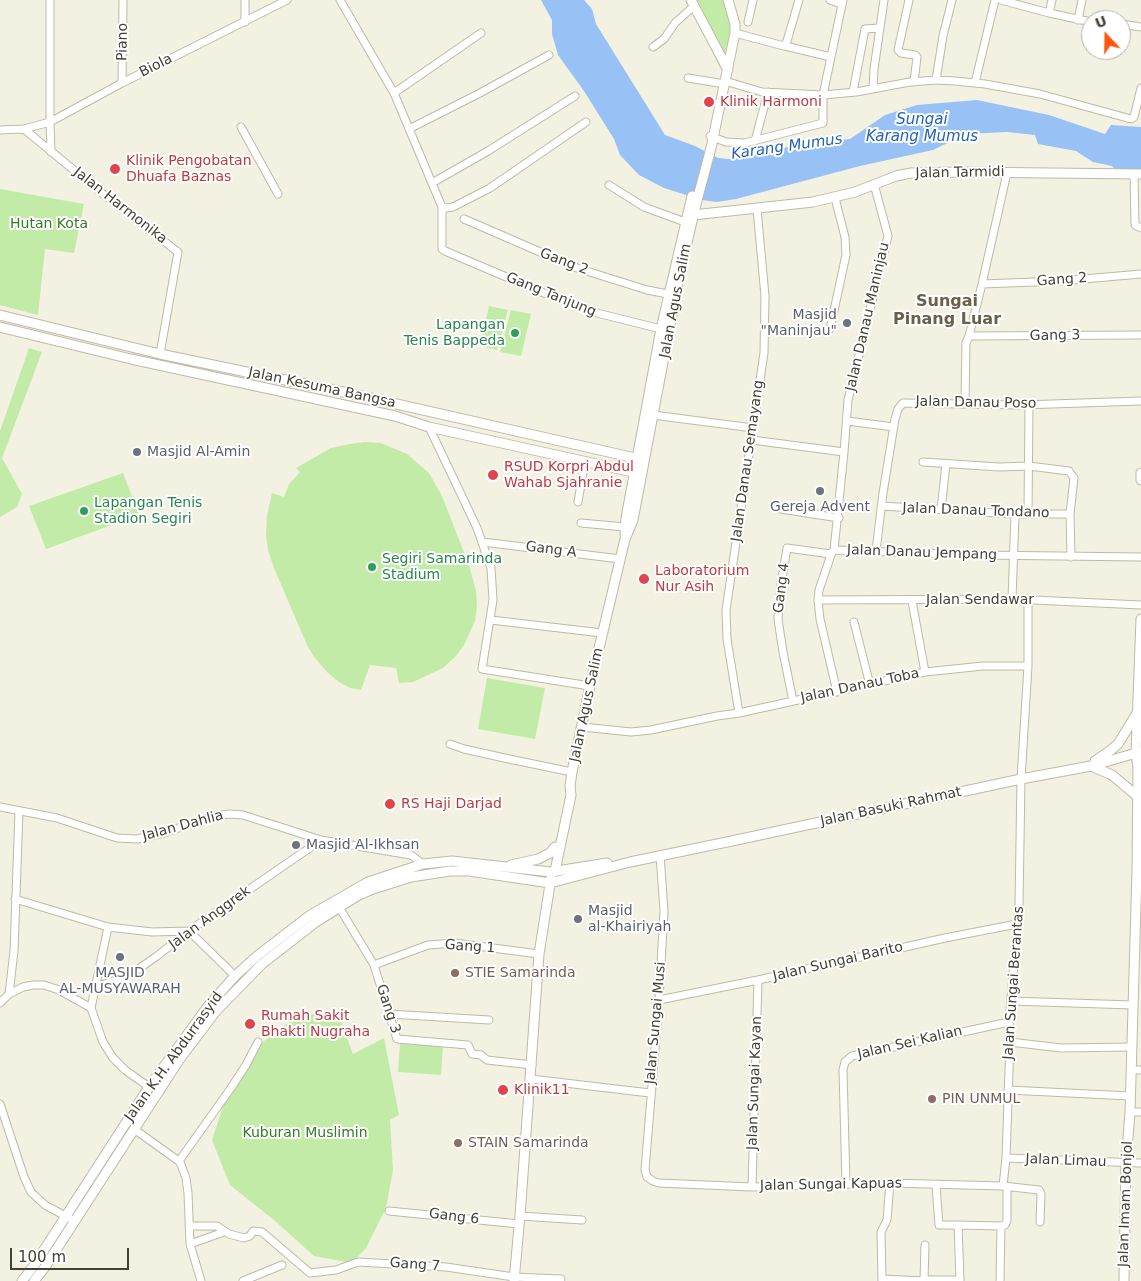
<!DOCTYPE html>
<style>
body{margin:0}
#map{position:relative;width:1141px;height:1281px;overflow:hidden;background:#f3f1e2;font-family:"DejaVu Sans",sans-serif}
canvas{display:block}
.north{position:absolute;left:1081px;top:10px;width:50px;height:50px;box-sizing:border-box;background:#fff;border:1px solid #b5b3ad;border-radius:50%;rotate:339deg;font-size:14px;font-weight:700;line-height:20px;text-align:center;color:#454132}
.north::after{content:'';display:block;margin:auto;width:18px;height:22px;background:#ff580d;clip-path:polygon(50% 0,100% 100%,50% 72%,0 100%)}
.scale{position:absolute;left:10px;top:1248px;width:119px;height:22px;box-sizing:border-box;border:2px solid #454132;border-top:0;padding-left:6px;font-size:15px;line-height:18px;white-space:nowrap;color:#454132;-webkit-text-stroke:4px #fff;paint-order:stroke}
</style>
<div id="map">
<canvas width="1141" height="1281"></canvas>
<div class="north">U</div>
<div class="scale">100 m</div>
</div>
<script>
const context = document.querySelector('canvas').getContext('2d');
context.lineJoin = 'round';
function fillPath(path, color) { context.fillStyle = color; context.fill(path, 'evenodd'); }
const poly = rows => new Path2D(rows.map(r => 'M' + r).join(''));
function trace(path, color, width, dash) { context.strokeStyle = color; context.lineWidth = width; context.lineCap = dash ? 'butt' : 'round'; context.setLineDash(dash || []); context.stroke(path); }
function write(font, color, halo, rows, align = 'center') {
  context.font = font + ' "DejaVu Sans",sans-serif'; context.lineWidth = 4; context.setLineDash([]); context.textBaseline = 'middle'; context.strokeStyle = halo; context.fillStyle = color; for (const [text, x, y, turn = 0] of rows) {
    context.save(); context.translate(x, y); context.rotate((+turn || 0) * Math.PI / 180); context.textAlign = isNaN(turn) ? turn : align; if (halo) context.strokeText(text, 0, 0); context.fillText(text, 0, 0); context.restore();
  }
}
fillPath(poly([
 [689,0,724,0,733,26,720,68],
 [0,189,84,204,74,253,45,249,38,315,0,305],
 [489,306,508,310,497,350,480,346],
 [511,310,531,314,521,356,500,352],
 [29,348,42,352,2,458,22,494,17,507,0,517,0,431],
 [365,442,381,443,407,454,429,473,442,496,469,565,476,591,477,606,475,621,464,645,456,656,443,668,413,682,399,683,396,668,370,665,361,690,350,688,339,682,328,673,314,657,307,645,274,568,268,550,266,535,267,516,272,493,284,497,289,484,300,472,296,468,331,448,350,444],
 [123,473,139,515,46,549,29,506],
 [487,678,545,688,535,739,478,729],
 [300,1014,338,1014,353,1054,384,1038,399,1115,390,1120,393,1170,386,1208,366,1248,352,1263,314,1256,274,1220,230,1185,212,1140,228,1091,256,1047],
 [400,1044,443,1046,441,1075,398,1072]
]), '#c2eba7');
fillPath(poly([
 [541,0,584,0,592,9,596,24,665,135,695,146,718,158,729,159,742,158,795,145,850,139,885,115,917,105,977,100,1049,115,1105,134,1111,125,1141,127,1141,172,1118,173,1112,166,1093,162,1076,151,1038,144,1035,135,1007,132,966,134,933,150,860,166,736,199,717,202,702,200,664,188,639,175,620,155,614,139,584,91,558,55,552,34,552,20]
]), '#98c1f6');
const minor = poly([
 [50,0,50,122,51,152],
 [245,0,245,22],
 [340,0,394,93,442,207,446,208,453,207,490,188,586,122],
 [830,0,841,4],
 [909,0,898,50,901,53,915,55,917,57,914,82],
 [1001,0,1049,13,1091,22],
 [1049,13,1052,0],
 [1078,20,1082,0],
 [748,22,753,0],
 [1121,24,1141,27],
 [735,33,784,46,787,41,799,0],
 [785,46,831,57],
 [653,47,664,39,675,23,694,6],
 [688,78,725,84],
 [936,80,943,36,952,0],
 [725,81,762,92,823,95,856,92,910,82,936,80,955,81,985,84,1040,94,1131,119,1134,117,1141,88],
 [122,83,123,0],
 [975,83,995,0],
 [873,89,874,69,884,0],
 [853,92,865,29,880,28],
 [394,93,481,33],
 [241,127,278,194],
 [24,129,50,122,122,83,287,0],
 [409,129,480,93,549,55],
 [0,130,24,129,98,190,178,252,160,354],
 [710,136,726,142,745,143,823,123,823,95,843,0],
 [755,141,768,92],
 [1134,174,1135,225,1141,228],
 [432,183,488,151,575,96],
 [609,185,644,207,685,222],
 [442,207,442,249,445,251,544,293,597,313,661,329],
 [464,219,577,268,647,290,668,294],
 [982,284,1061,281,1141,274],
 [830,329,846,255,845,237,835,198],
 [969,336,1141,335],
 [965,403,966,343,969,336,982,284,1007,173],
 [653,415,753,428],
 [847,421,894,427],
 [429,427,477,528,491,568,493,600,482,669,590,686],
 [752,440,844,452,834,550,978,555,1141,557],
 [844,452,848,400,888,236,874,184],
 [923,462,999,467,1029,466,1069,471,1074,478,1070,514,1071,557],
 [578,502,585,461],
 [881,506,1015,514,1070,514],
 [781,509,839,518],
 [941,510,946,464],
 [1028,513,1029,405],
 [581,523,625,527],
 [483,542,620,559],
 [876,551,883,493,895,419,898,409,903,403,1022,405,1141,401],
 [832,552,819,590,818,600,820,619,837,692],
 [1012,599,1015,514],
 [818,600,1012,599,1141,605],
 [912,601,925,672],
 [491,620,602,633],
 [854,622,870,685],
 [1028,666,1028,599],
 [793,701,783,652,778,619,781,584,787,548,831,554],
 [739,713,727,639,726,610,764,353,765,296,757,209],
 [582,727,631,732,651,730,717,716,739,713,925,672,983,666,1028,666,1021,779,1019,905,1009,1022,1010,1042,1006,1158,1003,1186],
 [450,744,464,749,509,759,572,772],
 [0,807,57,818,117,838,137,839,164,833,213,816,230,814,243,815,321,840,411,855,423,864],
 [660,855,664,911,659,1000,645,1170,647,1177,653,1181,659,1183,752,1187,890,1183,1003,1186,1039,1190,1041,1194,1040,1222],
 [15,899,108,927,152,932,189,931,235,976],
 [339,907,374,965,397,1039,468,1045,472,1054,481,1055,487,1060,532,1065],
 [374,965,428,945,454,943,539,954],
 [95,987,117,980,137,970,157,956,189,931,321,840],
 [9,994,14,951,19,811],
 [659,1000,758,980,945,938,1017,924],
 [1011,1001,1132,1005],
 [0,1003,9,994,23,987,33,985,44,985,59,990,91,1008,103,1042,113,1058,125,1070,149,1087],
 [91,1008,108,927],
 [389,1014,489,1020],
 [1010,1042,1061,1048,1131,1047],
 [1131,1070,1141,1070],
 [531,1079,650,1093],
 [1008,1090,1130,1096],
 [0,1104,24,1177,31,1192,45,1205,69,1218],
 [1130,1112,1141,1112],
 [134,1129,180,1162,186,1178,188,1193,190,1244,201,1281],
 [1006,1158,1141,1163],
 [179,1161,231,1088,246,1065,258,1042],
 [846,1184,843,1070,845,1062,852,1056,861,1054,1009,1022],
 [936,1186,939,1225,958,1225,960,1280],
 [752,1187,758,980],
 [389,1211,519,1224],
 [520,1216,582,1220],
 [958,1225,1001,1226],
 [189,1226,217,1226,229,1234,244,1238,250,1236,253,1231,262,1232,310,1273,336,1270,358,1262,446,1267,514,1277,561,1279],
 [190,1244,221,1233],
 [925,1245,924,1280,960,1280,960,1281],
 [882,1279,924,1281],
 [243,1281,282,1265],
 [882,1281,881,1232,887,1220,890,1183],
 [1000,1281,1001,1226,1005,1225,1007,1221,1007,1187]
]);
const tertiary = poly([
 [691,0,728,70],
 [693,215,813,202,855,192,896,176,911,173,959,172,1141,174],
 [0,315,160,354,348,393,644,460],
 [0,327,131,359,395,416,429,427,642,474],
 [1141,473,1141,480],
 [625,534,626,518,661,329,692,196],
 [1141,619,1136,753,1141,752],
 [1095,761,1111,750,1118,744,1137,713],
 [1091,766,1112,775,1137,796],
 [511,865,538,859,550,853,555,847],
 [555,871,571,795,570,786,572,772,590,686,625,539,633,520,679,278,695,208,711,148,735,33,735,24,728,0],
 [22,1281,35,1264,149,1087,209,1005,235,976,257,956,309,916,368,882,423,864,452,861,551,872,607,863],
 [34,1281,45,1267,179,1060,216,1011,262,964,316,922,357,896,373,889,411,877,450,871,469,871,550,883,630,862,727,842,1021,779,1091,766,1136,753,1138,768,1137,870,1130,1112,1126,1163,1124,1281],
 [514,1281,520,1216,539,954,551,878]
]);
trace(minor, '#bfbaa4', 9);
trace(tertiary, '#bfbaa4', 11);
trace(minor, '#fff', 7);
trace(tertiary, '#fff', 9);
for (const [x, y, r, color] of [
 [709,102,6,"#e0444e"],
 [115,169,6,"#e0444e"],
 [847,323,5,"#6b7280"],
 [515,333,5,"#2e9e5b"],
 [137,452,5,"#6b7280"],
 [493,475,6,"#e0444e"],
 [820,491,5,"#6b7280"],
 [84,511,5,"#2e9e5b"],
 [372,567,5,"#2e9e5b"],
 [644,579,6,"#e0444e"],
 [390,804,6,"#e0444e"],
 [296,845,5,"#6b7280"],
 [578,919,5,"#6b7280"],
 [120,957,5,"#6b7280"],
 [455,973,5,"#8d6e63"],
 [250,1024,6,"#e0444e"],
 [503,1090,6,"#e0444e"],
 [932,1099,5,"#8d6e63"],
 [458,1143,5,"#8d6e63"]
]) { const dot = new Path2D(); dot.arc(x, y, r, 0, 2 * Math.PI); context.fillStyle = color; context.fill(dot); trace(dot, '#fff', 2); }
write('14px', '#454132', '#fff', [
 ["Piano",123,42,-89],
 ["Biola",156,66,-27],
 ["Jalan Tarmidi",960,173,-1],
 ["Jalan Harmonika",120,206,38],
 ["Gang 2",564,262,21],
 ["Gang 2",1062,280,-4],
 ["Gang Tanjung",551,295,22],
 ["Jalan Agus Salim",676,301,-79],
 ["Jalan Danau Maninjau",868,317,-77],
 ["Gang 3",1055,336,-1],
 ["Jalan Kesuma Bangsa",322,388,12],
 ["Jalan Danau Poso",976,403,1],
 ["Jalan Danau Semayang",748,461,-82],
 ["Jalan Danau Tondano",976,511,2],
 ["Gang A",551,550,7],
 ["Jalan Danau Jempang",922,553,2],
 ["Gang 4",782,588,-83],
 ["Jalan Sendawar",980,600],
 ["Jalan Danau Toba",860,686,-12],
 ["Jalan Agus Salim",587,705,-78],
 ["Jalan Basuki Rahmat",891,807,-12],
 ["Jalan Dahlia",183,826,-15],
 ["Jalan Anggrek",210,918,-36],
 ["Gang 1",470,947,4],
 ["Jalan Sungai Barito",838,962,-13],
 ["Jalan Sungai Berantas",1014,983,-86],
 ["Gang 3",388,1009,72],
 ["Jalan Sungai Musi",656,1023,-85],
 ["Jalan Sei Kalian",910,1043,-13],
 ["Jalan K.H. Abdurrasyid",174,1057,-54],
 ["Jalan Sungai Kayan",755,1083,-88],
 ["Jalan Limau",1066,1161,2],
 ["Jalan Sungai Kapuas",831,1185,-1],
 ["Jalan Imam Bonjol",1126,1204,-88],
 ["Gang 6",454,1217,7],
 ["Gang 7",415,1265,4]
]);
write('14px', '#be3a42', '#fff', [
 ["Klinik Harmoni",720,102],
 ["Klinik Pengobatan",126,161],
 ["Dhuafa Baznas",126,177],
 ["RSUD Korpri Abdul",504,467],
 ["Wahab Sjahranie",504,483],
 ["Laboratorium",655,571],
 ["Nur Asih",655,587],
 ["RS Haji Darjad",401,804],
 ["Rumah Sakit",261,1016],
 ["Bhakti Nugraha",261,1032],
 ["Klinik11",514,1090]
], 'left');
write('14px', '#357b21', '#fff', [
 ["Hutan Kota",49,224],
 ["Kuburan Muslimin",305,1133]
]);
write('14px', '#5b616d', '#fff', [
 ["Masjid",837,315,"right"],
 ["\"Maninjau\"",837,331,"right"],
 ["Masjid Al-Amin",147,452],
 ["Gereja Advent",820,507,"center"],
 ["Masjid Al-Ikhsan",306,845],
 ["Masjid",588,911],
 ["al-Khairiyah",588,927],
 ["MASJID",120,973,"center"],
 ["AL-MUSYAWARAH",120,989,"center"]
], 'left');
write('14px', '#27864d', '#fff', [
 ["Lapangan",505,325,"right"],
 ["Tenis Bappeda",505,341,"right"],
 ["Lapangan Tenis",94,503],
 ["Stadion Segiri",94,519],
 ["Segiri Samarinda",382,559],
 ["Stadium",382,575]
], 'left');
write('14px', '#785e54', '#fff', [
 ["STIE Samarinda",465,973],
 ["PIN UNMUL",942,1099],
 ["STAIN Samarinda",468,1143]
], 'left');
write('italic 15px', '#2362b9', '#fff', [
 ["Sungai",922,120],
 ["Karang Mumus",922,137],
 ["Karang Mumus",787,147,-8]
]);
write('bold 16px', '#696149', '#fff', [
 ["Sungai",947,302],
 ["Pinang Luar",947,320]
]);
</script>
